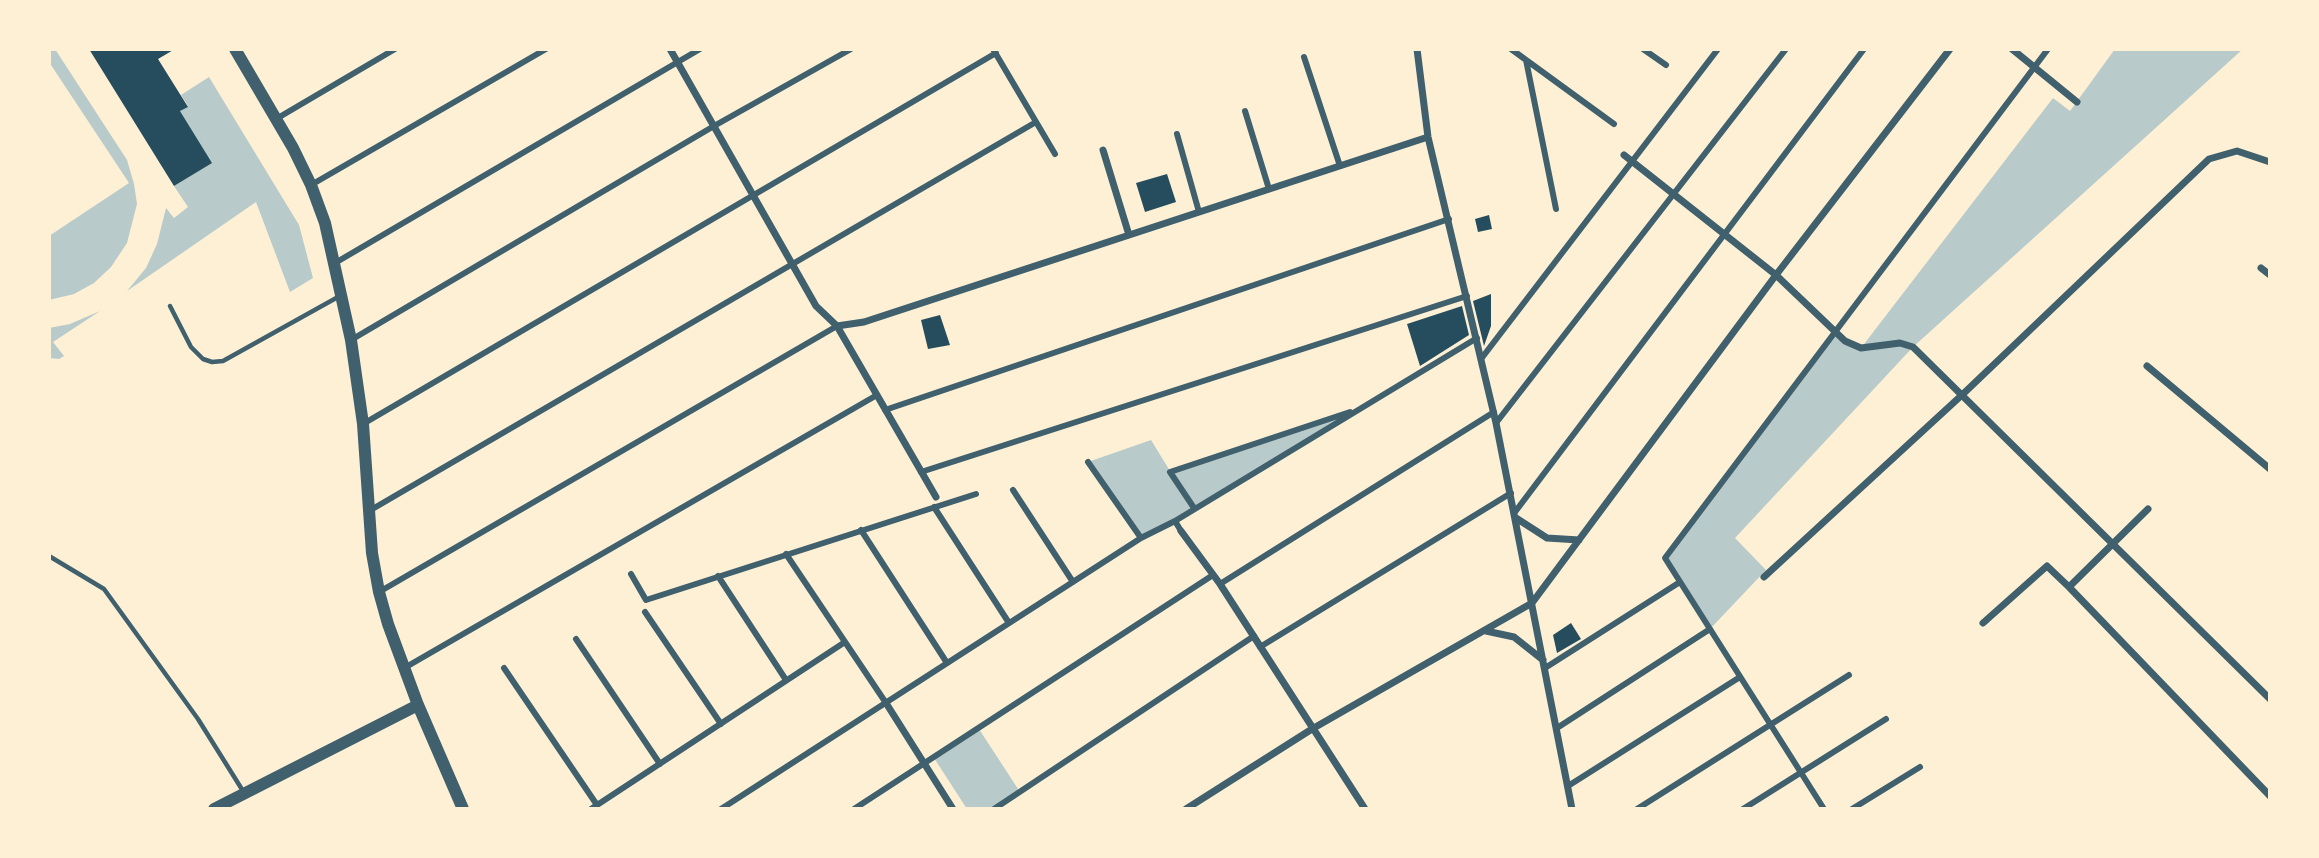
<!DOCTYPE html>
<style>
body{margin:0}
#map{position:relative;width:2319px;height:858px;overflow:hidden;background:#fdf0d5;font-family:Helvetica,sans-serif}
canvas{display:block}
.frame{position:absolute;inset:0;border:51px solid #fdf0d5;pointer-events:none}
</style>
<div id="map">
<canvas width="2319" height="858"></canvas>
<div class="frame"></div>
</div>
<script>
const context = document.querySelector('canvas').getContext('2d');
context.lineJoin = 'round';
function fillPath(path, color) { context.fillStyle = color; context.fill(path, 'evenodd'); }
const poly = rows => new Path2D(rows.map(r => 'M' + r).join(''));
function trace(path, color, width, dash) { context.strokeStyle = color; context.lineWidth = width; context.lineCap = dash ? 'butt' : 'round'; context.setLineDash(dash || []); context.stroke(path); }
fillPath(poly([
 [49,49,55,49,127,160,134,184,137,204,127,243,111,267,94,283,74,294,49,300,49,236,129,183,49,62],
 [2115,49,2243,49,1913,347,1735,538,1766,570,1710,629,1665,558,1835,332,1861,348,2053,98,2070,111],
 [209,77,299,225,313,278,290,292,256,202,127,291,146,268,157,244,166,208,174,218,188,207,174,186,211,163,180,111,188,106,181,95],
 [100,311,53,342,64,356,59,359,49,358,49,328,70,324],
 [1361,408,1141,538,1088,462,1151,440,1170,471],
 [979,729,1020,792,994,809,967,809,934,758]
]), '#b9caca');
fillPath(poly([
 [89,49,175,49,158,59,188,107,180,111,212,163,174,186],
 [1167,174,1176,202,1145,212,1136,183],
 [1489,215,1492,229,1478,232,1475,219],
 [1491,294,1491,326,1484,346,1473,301],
 [1462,306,1469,335,1420,366,1407,324],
 [940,315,950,345,928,349,921,320],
 [1571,623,1581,639,1557,653,1553,635]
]), '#264d5e');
trace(poly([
 [170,306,191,347,203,359,212,362,223,361,338,297],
 [49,556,104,589,198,719,243,791]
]), '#3f606c', 4.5);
trace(poly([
 [993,49,1055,154],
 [1511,49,1614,124],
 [1643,49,1666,65],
 [1304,57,1340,166],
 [1526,60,1556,209],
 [1245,111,1269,189],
 [276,119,395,49],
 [1177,134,1199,212],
 [311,185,546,49],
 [335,263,700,49],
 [351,340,714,126,851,49],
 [1481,359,1718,49],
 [885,410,1449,219],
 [1496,423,1786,49],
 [363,424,996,53],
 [1088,462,1141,538],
 [921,472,1467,296],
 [1013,490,1073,582],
 [934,507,1009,623],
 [1194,508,1170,472,1350,412],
 [369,511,1036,122],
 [1515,512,1864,49],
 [1175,521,1477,338],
 [861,530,947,663],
 [786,554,886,703],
 [631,574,646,600,976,494],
 [718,576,786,680],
 [1220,584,1494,412],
 [379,592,837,326],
 [645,612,721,724],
 [576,639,660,764],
 [1260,647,1511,493],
 [406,667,877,395],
 [504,668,597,805],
 [1545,668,1680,582],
 [1557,728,1710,629],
 [1568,786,1740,677],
 [591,809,845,642],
 [721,809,1141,538,1175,521,1181,531],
 [854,809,1213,575],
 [994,809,1254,636],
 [1637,809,1849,675],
 [1743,809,1886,719],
 [1824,809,1665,558,2048,49],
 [1852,809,1920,767]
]), '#3f606c', 6);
trace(poly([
 [670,49,816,306,837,326,864,322,1428,137],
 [1417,49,1428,137,1496,423,1572,809],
 [2012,49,2077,102],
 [1103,150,1129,235],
 [1624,155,1776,275,1845,341,1861,348,1900,343,1913,347,2270,699],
 [2261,268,2270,275],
 [837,326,936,497],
 [2147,366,2270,469],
 [1516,518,1547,538,1579,540],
 [1181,531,1220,584,1365,809],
 [1764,577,1963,394,2209,159,2237,151,2270,162],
 [2069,587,2270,796],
 [1983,623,2047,566,2069,587,2148,509],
 [1486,631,1514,637,1543,660],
 [886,703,953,809],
 [1186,809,1312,729,1532,603,1776,275,1950,49]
]), '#3f606c', 7);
trace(poly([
 [235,49,293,148,311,185,325,223,351,340,363,424,372,553,379,592,388,624,418,705,463,809],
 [214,809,418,705]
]), '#3f606c', 12);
</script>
